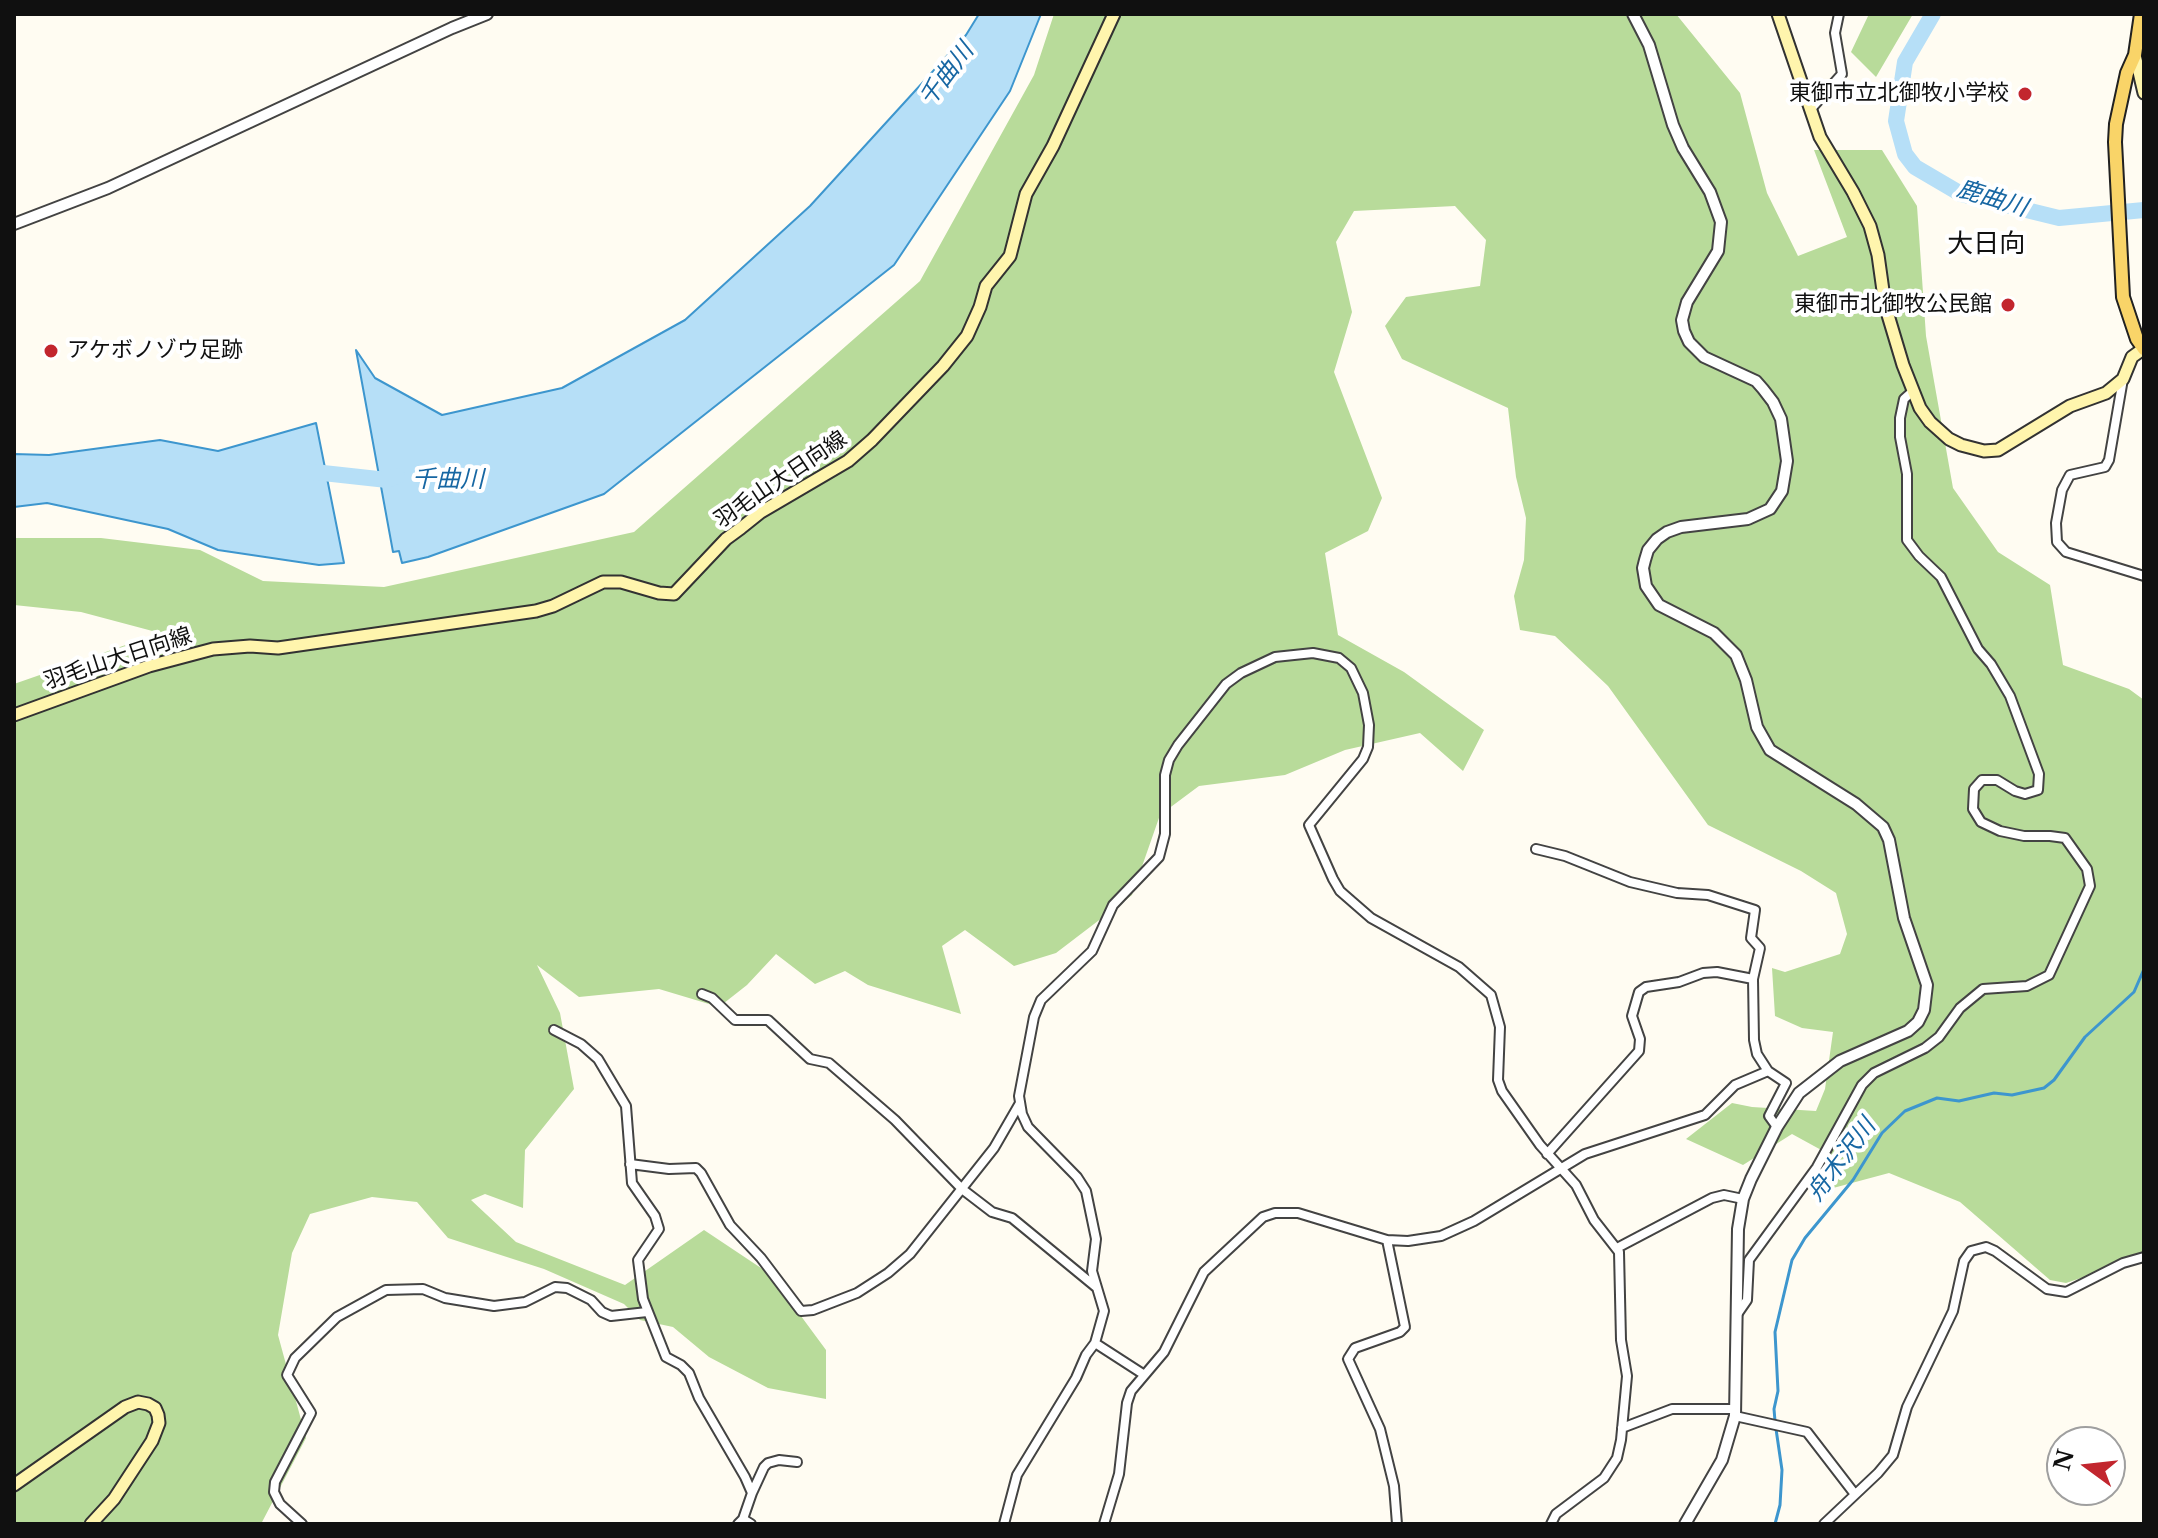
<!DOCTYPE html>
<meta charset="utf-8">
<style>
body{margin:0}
#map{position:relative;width:2158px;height:1538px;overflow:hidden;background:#fffcf2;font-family:"Libre Baskerville",serif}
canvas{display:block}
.frame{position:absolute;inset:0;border:16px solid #101010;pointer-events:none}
.north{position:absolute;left:2046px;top:1426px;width:80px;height:80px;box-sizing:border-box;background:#fff;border:2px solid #9f9f9f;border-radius:50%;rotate:285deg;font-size:22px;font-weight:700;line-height:32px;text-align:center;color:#101010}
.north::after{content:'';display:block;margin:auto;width:28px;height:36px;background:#c2262e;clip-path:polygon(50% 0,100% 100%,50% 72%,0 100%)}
</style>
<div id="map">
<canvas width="2158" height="1538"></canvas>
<div class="frame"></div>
<div class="north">N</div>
</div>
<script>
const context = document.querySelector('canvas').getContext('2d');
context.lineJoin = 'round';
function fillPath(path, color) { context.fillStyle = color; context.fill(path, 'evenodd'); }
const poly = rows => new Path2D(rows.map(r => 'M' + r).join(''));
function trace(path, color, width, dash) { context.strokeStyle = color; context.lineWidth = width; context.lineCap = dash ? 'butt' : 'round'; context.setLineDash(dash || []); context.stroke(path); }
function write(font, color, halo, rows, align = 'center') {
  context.font = font + ' "Libre Baskerville","Noto Sans JP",serif'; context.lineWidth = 8; context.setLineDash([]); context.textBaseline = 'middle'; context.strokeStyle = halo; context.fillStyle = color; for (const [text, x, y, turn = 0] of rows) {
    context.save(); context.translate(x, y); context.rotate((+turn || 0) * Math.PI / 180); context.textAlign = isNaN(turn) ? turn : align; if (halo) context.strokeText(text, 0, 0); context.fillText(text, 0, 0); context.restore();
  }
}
fillPath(poly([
 [1054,14,1676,14,1740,93,1767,193,1798,256,1847,237,1814,150,1882,150,1917,206,1926,336,1953,488,1998,552,2050,585,2063,665,2129,689,2144,700,2144,1257,2066,1283,2050,1280,1960,1202,1889,1173,1822,1191,1845,1163,1792,1134,1743,1165,1686,1139,1732,1103,1752,1107,1816,1111,1825,1089,1833,1032,1802,1028,1775,1016,1772,968,1785,972,1840,954,1847,934,1836,893,1801,871,1708,825,1608,686,1555,636,1520,630,1514,596,1524,560,1526,518,1516,477,1508,408,1402,359,1385,326,1406,297,1480,286,1486,240,1455,206,1354,211,1336,242,1352,312,1334,372,1382,498,1368,531,1325,553,1338,635,1404,672,1484,730,1463,771,1420,733,1345,750,1285,775,1199,786,1160,815,1132,895,1056,953,1014,966,965,930,942,946,961,1014,868,985,845,971,815,984,776,954,747,985,719,1007,659,989,579,997,537,965,560,1013,574,1089,525,1150,523,1208,485,1194,471,1200,516,1242,625,1285,704,1230,770,1274,826,1350,826,1399,768,1388,709,1357,673,1327,640,1320,624,1304,544,1269,448,1238,417,1202,372,1197,310,1214,292,1253,278,1335,306,1438,261,1524,14,1524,14,684,160,633,81,612,14,605,14,538,101,538,200,550,263,581,384,587,634,532,920,281,1034,75],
 [1869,14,1913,14,1876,77,1851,52]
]), '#b8db9a');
const water = poly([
 [979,14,1041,14,1010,91,894,265,604,494,428,557,402,563,399,551,393,552,356,350,375,378,442,415,562,388,685,320,810,206,966,35,979,14],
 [316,423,344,563,319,565,218,550,168,529,47,503,14,507,14,454,49,455,160,440,218,451,316,423]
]);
fillPath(water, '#b6dff7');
trace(water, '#3d96ce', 2);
trace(poly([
 [1775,1421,1774,1409,1778,1391,1775,1332,1792,1260,1805,1238,1853,1180,1882,1133,1905,1111,1937,1098,1959,1101,1994,1093,2012,1095,2044,1088,2054,1080,2085,1037,2134,992,2144,969],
 [1775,1524,1780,1505,1782,1470,1776,1429]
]), '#3d96ce', 3);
trace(poly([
 [1933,14,1905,62,1896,121,1905,154,1915,167,1961,194,2059,218,2144,210],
 [305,471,387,480,397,476]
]), '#b6dff7', 16);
const minor = poly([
 [1810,110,1842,74,1835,33,1839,14],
 [2123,379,2109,460,2105,467,2070,475,2062,490,2056,523,2057,542,2066,552,2144,576],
 [1536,849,1565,856,1630,882,1677,893,1708,895,1755,910,1751,938,1760,948,1753,979,1754,1040,1757,1054,1768,1071,1786,1083,1769,1116,1777,1127],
 [702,994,712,998,735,1020,768,1020,810,1059,829,1063,895,1120,962,1189,992,1212,1012,1218,1096,1287],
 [554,1030,581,1044,598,1059,626,1106,632,1183,655,1216,659,1229,638,1260,643,1299,666,1357,681,1365,689,1373,699,1398,745,1477,752,1493,743,1519],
 [1547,1154,1639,1051,1640,1039,1632,1016,1639,992,1646,987,1679,982,1703,973,1717,972,1753,979],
 [630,1164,669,1169,696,1168,701,1173,730,1225,761,1258,801,1311,813,1310,857,1293,888,1273,910,1254,994,1148,1020,1103],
 [1387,1240,1405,1327,1400,1332,1355,1348,1348,1359,1380,1429,1394,1486,1397,1524],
 [1617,1248,1712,1198,1724,1195,1743,1199],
 [1738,1313,1747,1300,1749,1260,1817,1167,1862,1085,1874,1073,1925,1048,1939,1037,1960,1008,1983,989,2027,986,2049,975,2090,886,2087,869,2065,838,2050,836,2024,836,2000,831,1981,822,1973,809,1974,789,1982,780,1997,780,2015,791,2025,794,2038,790,2039,774,2010,696,1991,664,1978,649,1941,577,1919,556,1907,540,1907,474,1900,437,1900,418,1904,399,1913,391],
 [1095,1343,1143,1374],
 [1735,1416,1807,1432,1854,1493],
 [1622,1428,1672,1409,1735,1409],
 [752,1493,764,1467,768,1463,779,1460,797,1462],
 [302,1524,280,1504,274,1492,275,1482,311,1413,287,1375,295,1358,337,1317,386,1290,423,1289,445,1298,494,1306,525,1302,555,1287,567,1288,591,1300,602,1312,611,1316,647,1312],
 [738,1524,743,1519,751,1524],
 [1004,1524,1017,1475,1076,1378,1086,1355,1095,1343,1104,1311,1092,1271,1096,1239,1086,1191,1077,1177,1028,1127,1022,1114,1019,1096,1034,1017,1041,1000,1092,951,1113,905,1159,857,1165,834,1165,775,1169,760,1178,745,1226,684,1241,673,1275,657,1313,653,1339,658,1351,668,1363,693,1369,725,1368,747,1363,759,1309,825,1333,879,1340,891,1371,918,1459,967,1491,995,1500,1027,1498,1080,1502,1091,1540,1145,1576,1185,1594,1220,1619,1252,1621,1340,1627,1376,1621,1440,1617,1458,1604,1478,1556,1514,1551,1524],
 [1104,1524,1119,1474,1127,1403,1131,1391,1164,1352,1204,1272,1263,1217,1275,1213,1298,1213,1387,1240,1408,1241,1441,1236,1474,1221,1585,1154,1705,1115,1735,1085,1768,1071],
 [1824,1524,1878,1473,1893,1455,1907,1407,1953,1311,1964,1261,1971,1251,1986,1247,1995,1251,2047,1289,2066,1292,2123,1263,2144,1257]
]);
const tertiary = poly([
 [1633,14,1649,45,1673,125,1683,148,1710,192,1721,222,1718,251,1687,302,1682,320,1684,331,1689,342,1704,357,1756,381,1763,389,1773,402,1781,419,1787,461,1782,491,1770,509,1748,519,1681,527,1667,532,1657,539,1648,550,1645,560,1643,568,1646,586,1659,605,1714,633,1736,655,1746,680,1757,727,1770,750,1856,804,1883,827,1889,840,1904,918,1927,985,1924,1010,1918,1022,1908,1031,1840,1061,1799,1093,1777,1127,1751,1179,1743,1199,1738,1229,1735,1416,1722,1460,1685,1524],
 [14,224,108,188,452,28,487,14]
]);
const secondary = poly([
 [1778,14,1820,137,1853,192,1870,226,1878,255,1885,305,1903,365,1920,408,1930,422,1949,439,1961,445,1984,451,1998,450,2070,406,2106,393,2123,379,2132,357,2143,349],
 [2135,55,2144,93],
 [14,715,149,666,213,649,250,646,278,648,536,611,553,606,603,582,621,582,659,593,674,594,726,539,741,528,761,512,848,461,872,440,943,366,967,336,980,307,986,286,1010,256,1026,194,1053,146,1114,14],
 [14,1485,125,1407,138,1402,148,1404,155,1408,158,1415,159,1423,152,1441,114,1499,91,1524]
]);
const primary = poly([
 [2141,14,2135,55,2127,73,2116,124,2115,142,2123,297,2137,339,2144,349]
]);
trace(minor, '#434343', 12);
trace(tertiary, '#434343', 14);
trace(secondary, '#323232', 15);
trace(primary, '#212121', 16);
trace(minor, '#fff', 8);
trace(tertiary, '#fff', 10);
trace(secondary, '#fff5ad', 11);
trace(primary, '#f9d468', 12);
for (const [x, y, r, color] of [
 [2025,94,8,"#c2262e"],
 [2008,305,8,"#c2262e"],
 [51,351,8,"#c2262e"]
]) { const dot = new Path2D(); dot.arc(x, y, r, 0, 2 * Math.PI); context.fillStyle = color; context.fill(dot); trace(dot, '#fff', 3); }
write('22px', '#101010', '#fff', [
 ["東御市立北御牧小学校",2009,94],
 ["東御市北御牧公民館",1992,305],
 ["アケボノゾウ足跡",67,351,"left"]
], 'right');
write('22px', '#101010', '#fff', [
 ["羽毛山大日向線",781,480,-34],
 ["羽毛山大日向線",118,659,-18]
]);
write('italic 24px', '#1767a3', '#fff', [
 ["千曲川",947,75,-53],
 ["鹿曲川",1992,199,17],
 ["千曲川",448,480],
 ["舟木沢川",1842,1160,-53]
]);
write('26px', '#101010', '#fff', [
 ["大日向",1986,245]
]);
</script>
